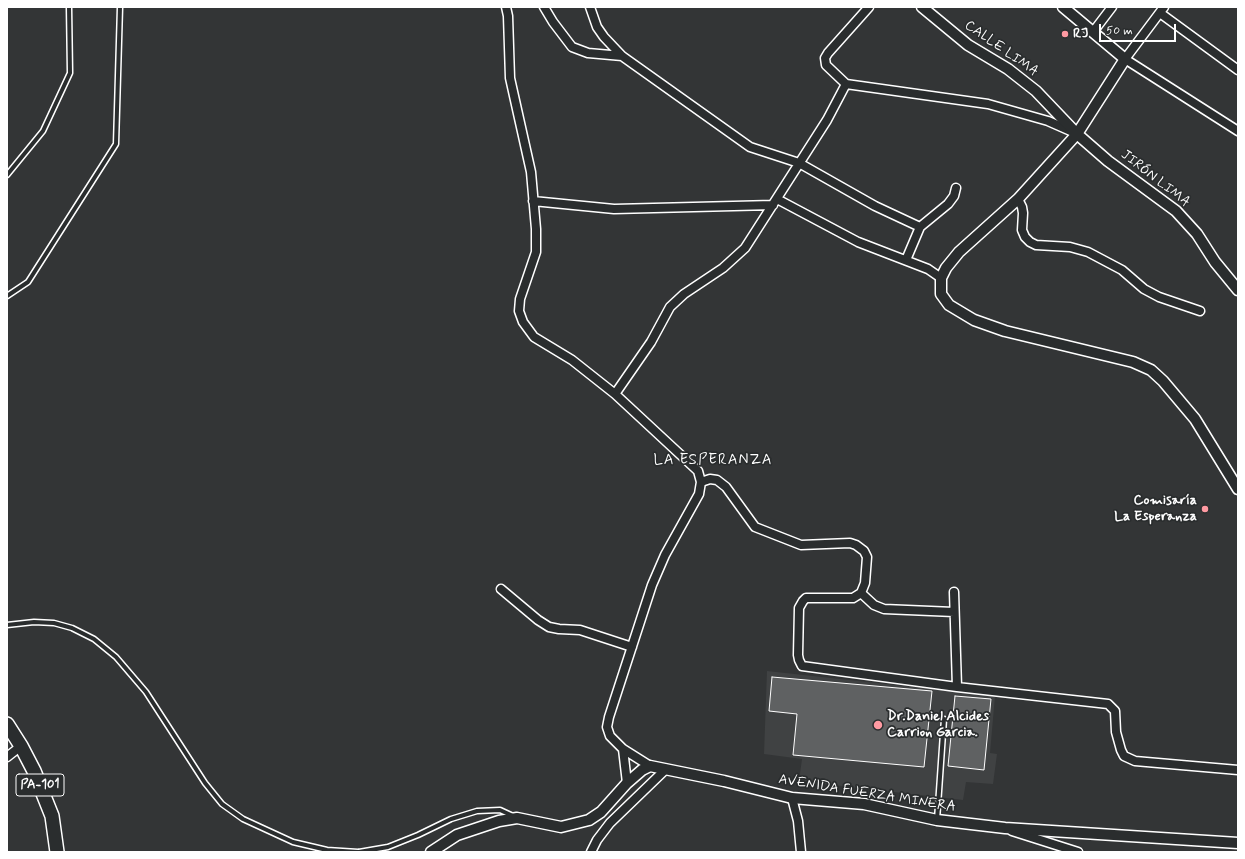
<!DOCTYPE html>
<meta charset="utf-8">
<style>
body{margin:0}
#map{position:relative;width:1245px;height:859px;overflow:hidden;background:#333536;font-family:Mynerve,sans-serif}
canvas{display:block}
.frame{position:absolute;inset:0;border:8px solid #fff;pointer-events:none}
.scale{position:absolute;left:1099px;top:24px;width:77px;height:18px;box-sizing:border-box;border:2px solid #fff;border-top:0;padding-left:5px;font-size:12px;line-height:14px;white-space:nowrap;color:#fff;-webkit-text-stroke:3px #2a2d2e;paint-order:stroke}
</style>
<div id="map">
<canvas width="1245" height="859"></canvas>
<div class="frame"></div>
<div class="scale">50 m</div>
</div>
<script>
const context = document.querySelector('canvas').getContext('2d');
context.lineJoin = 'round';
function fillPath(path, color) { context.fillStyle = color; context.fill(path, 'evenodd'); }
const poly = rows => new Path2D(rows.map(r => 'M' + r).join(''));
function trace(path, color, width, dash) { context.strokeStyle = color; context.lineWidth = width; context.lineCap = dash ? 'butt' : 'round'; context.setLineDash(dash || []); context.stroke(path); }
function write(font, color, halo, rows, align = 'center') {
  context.font = font + ' Mynerve,sans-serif'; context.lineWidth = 3.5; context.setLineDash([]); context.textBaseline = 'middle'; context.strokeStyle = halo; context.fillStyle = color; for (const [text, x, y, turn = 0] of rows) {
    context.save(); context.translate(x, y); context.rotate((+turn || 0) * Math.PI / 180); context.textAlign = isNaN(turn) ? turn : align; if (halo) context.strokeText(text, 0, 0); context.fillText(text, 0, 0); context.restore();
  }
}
fillPath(poly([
 [767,671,995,696,990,753,997,754,993,784,966,782,963,800,799,781,802,759,764,754]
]), '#404243');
const building = poly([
 [772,677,932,691,924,767,793,755,797,714,769,711,772,677],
 [955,696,991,699,984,770,948,766,955,696]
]);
fillPath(building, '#5f6162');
trace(building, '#fff', 1);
const service = poly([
 [7,175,43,131,70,73,69,7],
 [7,296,28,282,116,144,120,7],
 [7,625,34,622,54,623,72,628,94,639,116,657,146,692,205,783,222,804,243,819,293,842,327,850,358,852],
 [937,820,944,719],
 [359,852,388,847,418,835,451,819,477,811,500,810,513,816]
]);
const minor = poly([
 [506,7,508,16,510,78,531,172,536,229,536,252,520,299,519,311,523,322,534,337,572,360,615,394,698,471,701,482,699,494,665,555,652,585,609,717,607,727,610,736,623,749,650,766],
 [544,7,553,22,572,47,588,53,622,56],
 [590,7,597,27,604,37,622,56,750,147,799,163,875,206,920,227],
 [1164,7,1125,59,1238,131],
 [1160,13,1238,70],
 [1093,32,1112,7],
 [846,84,826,65,825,58,828,53,869,7],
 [777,199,858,242,928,269,941,278],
 [1018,199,1022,207,1023,213,1022,230,1025,237,1030,242,1036,245,1070,247,1088,252,1122,270,1144,289,1159,297,1200,311],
 [533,201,614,209,773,205],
 [906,260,920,227,948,204,954,196,956,188],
 [615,394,651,342,670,307,684,294,723,268,745,248,827,120,846,84,988,104,1048,121,1073,132],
 [701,482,710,479,717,480,726,487,755,527,801,545,850,543,856,545,864,551,867,557,865,583,861,593,853,598,806,598,803,601,799,608,798,655,799,660,802,666,957,687,1108,704,1115,711,1116,732,1121,750,1124,756,1135,761,1238,770],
 [501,589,538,620,549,627,559,629,580,630,632,647],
 [954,592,957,687],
 [861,593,874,605,884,609,954,612],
 [623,749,627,783],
 [7,757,21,746],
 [792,798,798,821,801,852],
 [1012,831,1078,852],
 [591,852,597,840,610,823,666,769]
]);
const tertiary = poly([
 [922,7,968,45,1008,69,1036,91,1077,134,1108,161,1176,211,1197,234,1215,262,1238,290],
 [1063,7,1125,59,1077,134,1018,199,959,252,946,268,941,278,941,294,949,305,974,320,1005,331,1133,362,1151,370,1163,381,1195,419,1238,489],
 [431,852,457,835,499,821,517,818,561,827,589,820,601,812,627,783,642,770,650,766,724,781,792,798,864,804,937,820,1005,828,1238,843]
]);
const primary = poly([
 [7,724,21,746,34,771,52,816,57,852]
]);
trace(service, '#fff', 7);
trace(minor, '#fff', 11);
trace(tertiary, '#fff', 13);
trace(primary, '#fff', 16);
trace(service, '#2a2d2e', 4);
trace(minor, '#2a2d2e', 8);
trace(tertiary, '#2a2d2e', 10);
trace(primary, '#2a2d2e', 13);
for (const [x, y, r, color] of [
 [1065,34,4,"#ff9aa2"],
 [1205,509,4,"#ff9aa2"],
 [878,725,5,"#ff9aa2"]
]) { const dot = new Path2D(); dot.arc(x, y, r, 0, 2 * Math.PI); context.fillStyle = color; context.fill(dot); trace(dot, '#2a2d2e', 1.5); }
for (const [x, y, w] of [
 [40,785,48]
]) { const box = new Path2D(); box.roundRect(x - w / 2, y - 11, w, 22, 3); context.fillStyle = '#2a2d2e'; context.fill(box); trace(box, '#fff', 1); }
write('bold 13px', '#fff', null, [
 ["PA-101",40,785]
]);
write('bold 14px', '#fff', '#2a2d2e', [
 ["RJ",1073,34],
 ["Comisaría",1197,501,"right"],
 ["La Esperanza",1197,517,"right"],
 ["Dr.Daniel Alcides",887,717],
 ["Carrion Garcia.",887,733]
], 'left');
write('14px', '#fff', '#2a2d2e', [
 ["CALLE LIMA",1001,49,35],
 ["JIRÓN LIMA",1155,179,38],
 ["AVENIDA FUERZA MINERA",867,794,9]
]);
context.letterSpacing = '1px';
write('15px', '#fff', '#2a2d2e', [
 ["LA ESPERANZA",713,461]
]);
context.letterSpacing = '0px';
</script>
